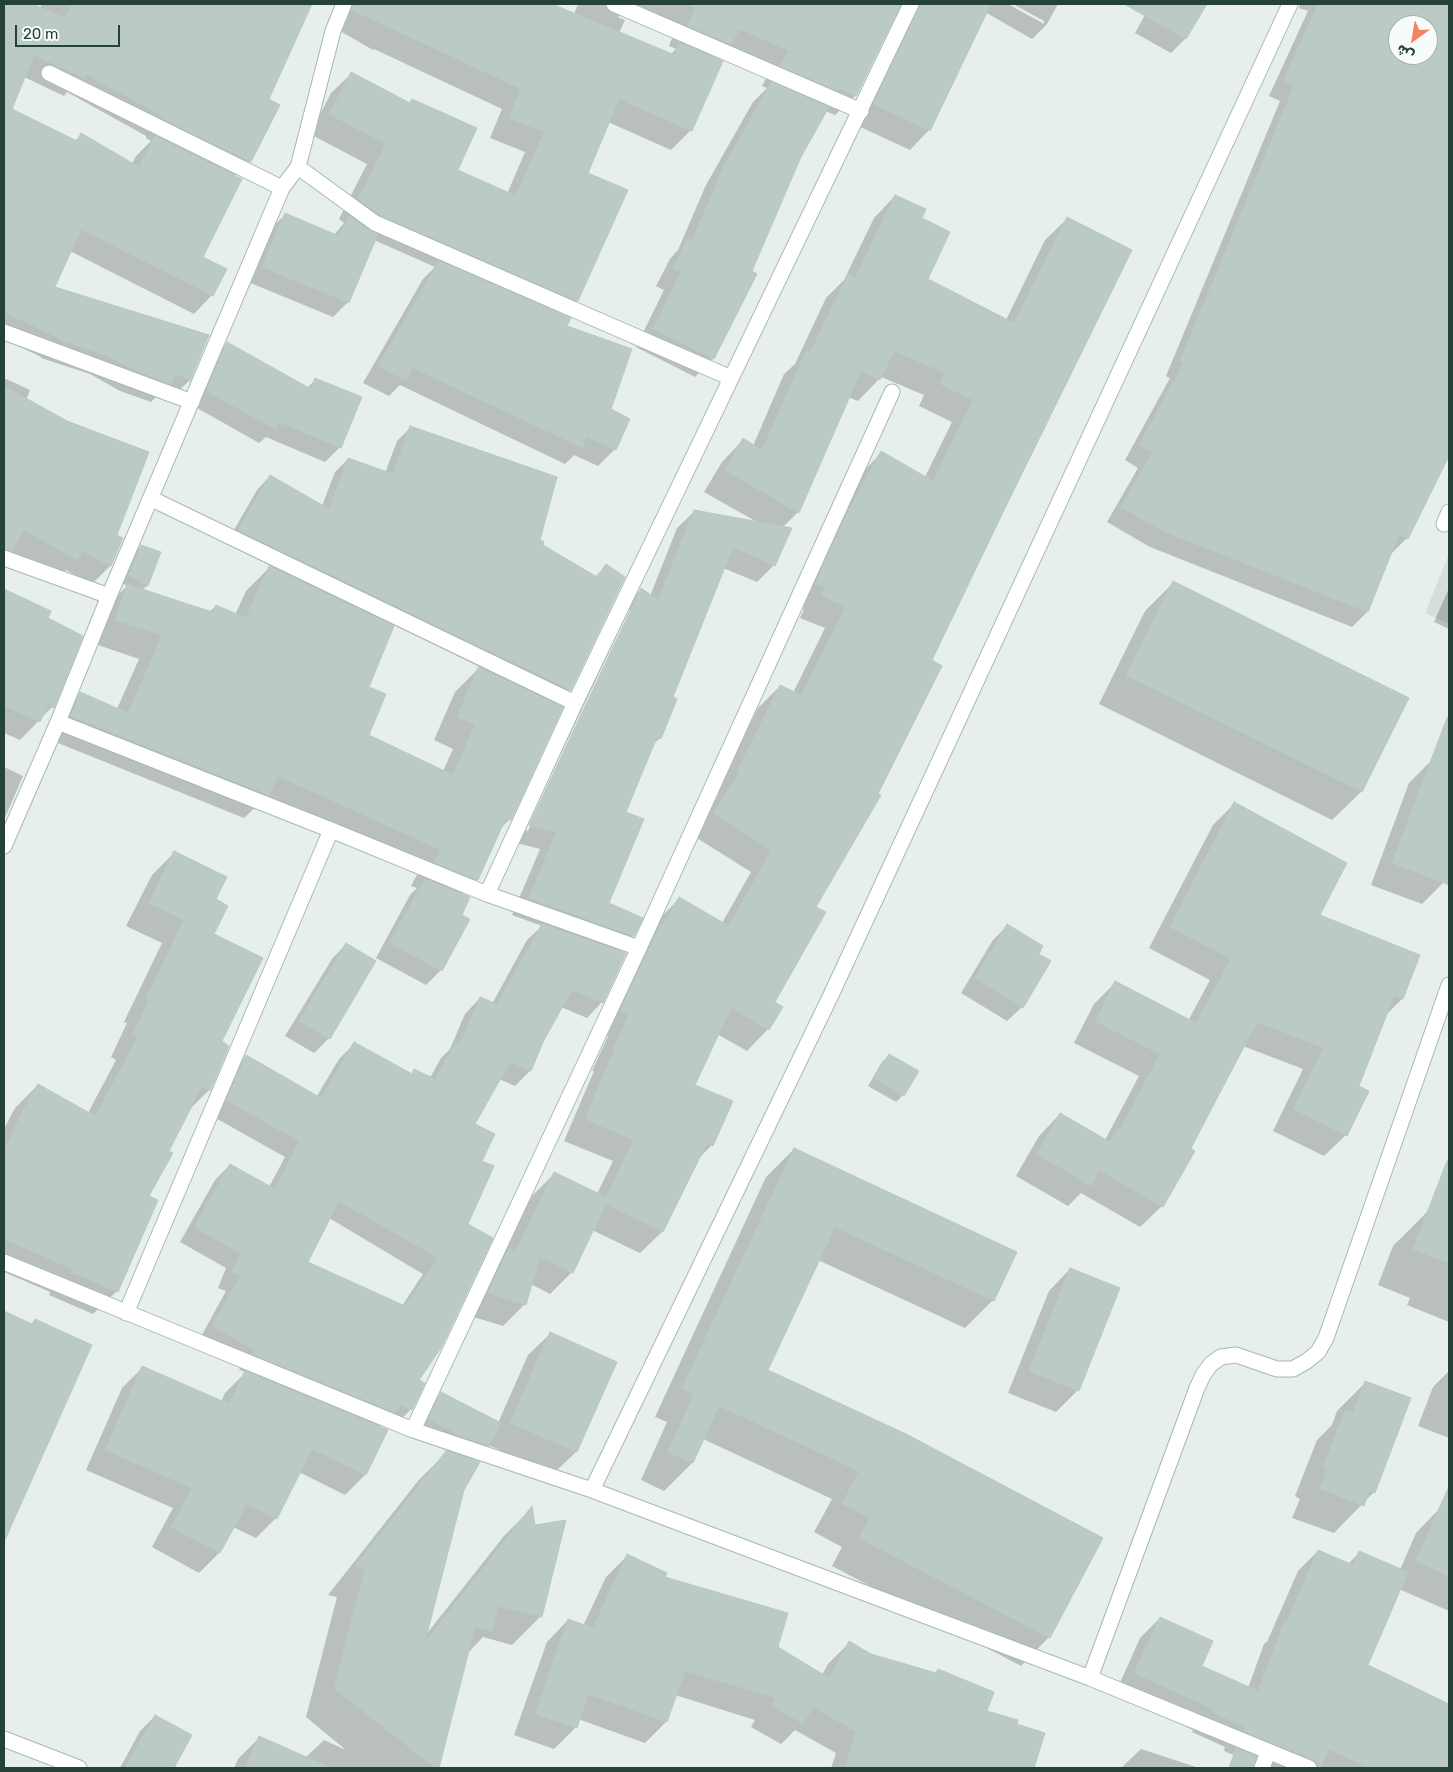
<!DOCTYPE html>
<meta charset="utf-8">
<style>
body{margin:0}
#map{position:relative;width:1453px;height:1772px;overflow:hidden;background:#e6efeb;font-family:Rubik,"Noto Naskh Arabic",sans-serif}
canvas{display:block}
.frame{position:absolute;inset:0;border:5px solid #24423a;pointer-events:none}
.north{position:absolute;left:1388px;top:15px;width:50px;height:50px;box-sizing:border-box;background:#f7fbf9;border:1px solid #a3b1ad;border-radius:50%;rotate:212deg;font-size:14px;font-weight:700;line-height:20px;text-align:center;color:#24423a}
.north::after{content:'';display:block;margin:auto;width:18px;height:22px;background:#f4845f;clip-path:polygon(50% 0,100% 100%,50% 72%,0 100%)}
.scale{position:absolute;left:15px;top:25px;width:105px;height:22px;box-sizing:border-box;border:2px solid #24423a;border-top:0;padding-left:6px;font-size:15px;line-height:18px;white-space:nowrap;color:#24423a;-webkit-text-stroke:4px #f7fbf9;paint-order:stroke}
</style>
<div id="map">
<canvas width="1453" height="1772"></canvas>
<div class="frame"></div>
<div class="north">ش</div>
<div class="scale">20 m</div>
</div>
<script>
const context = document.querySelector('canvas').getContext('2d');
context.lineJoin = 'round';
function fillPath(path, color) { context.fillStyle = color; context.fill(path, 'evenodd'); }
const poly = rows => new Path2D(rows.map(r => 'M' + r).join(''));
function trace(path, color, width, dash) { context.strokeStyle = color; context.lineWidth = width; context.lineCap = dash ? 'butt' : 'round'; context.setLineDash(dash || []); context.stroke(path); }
fillPath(poly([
 [1449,554,1449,624,1425,613]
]), '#d4dfda');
fillPath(poly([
 [4,4,30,4,40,8,42,4,293,4,232,132,258,145,250,161,234,176,201,258,212,295,194,314,70,251,53,288,208,336,189,381,170,399,160,393,151,402,120,391,90,374,41,358,41,357,4,339],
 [24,77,64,96,67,92,146,136,146,138,151,141,136,156,132,164,82,134,75,141,11,109],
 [344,4,549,4,574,14,578,4,630,4,618,17,625,20,619,33,670,55,676,49,669,46,676,28,632,4,1008,4,1044,24,1044,21,1013,4,1058,4,1047,24,1032,39,985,12,929,130,910,150,854,124,900,19,894,14,855,96,835,115,825,111,800,156,750,272,755,274,713,359,695,377,636,347,664,290,656,286,670,259,678,250,706,185,753,102,767,88,762,86,770,71,724,50,715,59,691,130,671,150,608,122,587,174,577,301,562,316,566,327,609,410,615,449,598,466,574,455,565,464,400,385,389,396,363,383,423,279,435,267,374,240,348,302,333,317,248,282,270,229,285,215,334,235,344,223,339,219,367,164,310,134,331,93,351,74,408,104,412,100,456,171,507,194,525,152,490,138,502,109,374,49,373,50,333,27],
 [1151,4,1205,4,1185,39,1171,53,1135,33],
 [1300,4,1449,4,1449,436,1437,455,1407,538,1392,553,1391,552,1367,612,1352,627,1150,547,1107,522,1138,468,1125,460,1170,378,1166,376,1280,101,1269,96,1308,11,1299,8],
 [1398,25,1428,25,1428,55,1398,55],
 [895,196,920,219,927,279,1006,320,1045,240,1067,219,1007,501,814,907,773,1003,768,1029,747,1051,717,1034,694,1085,712,1145,698,1159,662,1232,640,1253,592,1230,572,1272,550,1294,531,1284,525,1304,503,1326,467,1315,487,1271,503,1255,532,1196,554,1174,597,1194,613,1161,564,1141,594,1071,592,1071,608,1036,599,1032,657,921,679,899,722,923,751,872,692,835,719,794,716,792,758,708,780,686,793,693,825,628,800,618,804,609,795,605,860,475,881,453,925,477,952,422,919,406,924,395,881,377,858,401,848,397,798,512,782,528,774,565,757,582,723,568,671,698,660,738,652,746,624,812,607,903,633,936,617,951,602,1002,587,1018,561,1007,543,1040,530,1071,515,1086,499,1079,473,1125,480,1162,467,1225,417,1380,411,1409,396,1425,387,1420,379,1428,365,1475,345,1495,299,1472,276,1518,256,1538,233,1527,219,1553,199,1573,152,1547,173,1508,86,1470,122,1388,142,1368,221,1402,225,1393,246,1372,239,1370,241,1366,198,1342,226,1291,218,1288,226,1268,180,1242,215,1180,230,1165,269,1187,285,1157,212,1116,231,1072,246,1056,317,1096,339,1059,354,1044,411,1075,415,1071,430,1078,441,1058,450,1049,465,1014,480,998,492,1004,527,940,542,926,512,915,540,849,513,842,623,607,641,590,650,596,677,528,695,511,757,522,704,492,722,462,743,440,753,446,784,374,795,364,826,298,844,280,874,218],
 [629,610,632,610,528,831,525,830],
 [329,1218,423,1274,402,1306,307,1263],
 [227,344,307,388,315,380,340,447,325,462,266,437,259,443,192,405,213,358],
 [4,378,30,390,26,400,116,536,122,539,110,566,92,584,66,570,58,578,10,551,4,558],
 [410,428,538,541,541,546,595,577,606,566,623,578,570,690,554,705,510,819,499,830,477,879,461,895,461,915,468,919,441,970,426,985,376,958,410,895,417,888,411,886,418,873,261,802,244,818,48,739,57,717,81,693,117,709,139,659,92,643,104,609,127,586,122,583,134,553,141,546,159,553,147,586,142,590,209,612,216,606,235,615,246,591,271,566,226,544,257,490,270,476,322,506,335,472,348,459,385,473,397,441],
 [394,625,480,667,455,692,434,740,453,749,443,771,368,736,367,687],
 [1174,582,1407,698,1361,792,1332,820,1099,704,1145,611],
 [1449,588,1449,629,1434,622],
 [4,591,50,612,47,618,81,637,52,707,20,740,4,733],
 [1431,761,1449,768,1449,868,1444,882,1422,904,1371,885,1409,783],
 [4,767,23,776,4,820],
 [1234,804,1318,916,1419,956,1402,999,1386,1015,1357,1086,1346,1135,1324,1156,1273,1131,1303,1069,1243,1046,1162,1206,1140,1227,1081,1193,1068,1206,1016,1176,1039,1136,1060,1114,1105,1140,1139,1076,1074,1043,1094,1004,1115,983,1188,1021,1210,980,1149,948,1213,825],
 [175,852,214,900,212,934,220,1042,209,1090,187,1112,147,1196,117,1291,93,1314,49,1295,50,1292,4,1272,4,1129,15,1108,38,1085,88,1113,116,1060,111,1057,127,1023,124,1022,162,943,126,926,152,875],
 [1008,925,1037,954,1022,1007,1007,1021,961,993,993,940],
 [346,944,375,961,329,1038,314,1053,285,1036,332,959],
 [889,1055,903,1095,896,1102,868,1086,882,1062],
 [794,1149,993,1300,965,1328,818,1260,766,1371,1049,1637,1021,1666,832,1566,842,1547,814,1532,832,1499,703,1439,692,1463,664,1491,641,1480,667,1422,655,1417,766,1177],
 [1429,1210,1449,1211,1449,1322,1407,1305,1410,1298,1378,1285,1393,1246],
 [1070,1269,1078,1390,1056,1412,1008,1393,1049,1291],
 [4,1312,31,1325,35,1321,10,1526,4,1532],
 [550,1334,576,1452,554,1473,488,1445,472,1461,463,1489,425,1636,504,1536,531,1509,541,1616,512,1645,483,1637,467,1654,438,1768,234,1768,238,1759,259,1738,305,1758,324,1740,346,1750,306,1717,337,1597,328,1595,418,1481,448,1451,415,1434,427,1408,442,1393,498,1423,528,1355],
 [1449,1371,1449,1438,1418,1426,1433,1387],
 [1366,1382,1374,1492,1334,1533,1292,1518,1300,1499,1295,1496,1317,1440,1332,1425,1337,1411],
 [1440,1508,1449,1512,1449,1611,1399,1589,1367,1665,1449,1705,1449,1768,1269,1768,1250,1759,1248,1761,1224,1751,1225,1747,1192,1732,1193,1730,1115,1694,1140,1638,1160,1618,1200,1666,1248,1688,1264,1644,1267,1642,1298,1571,1318,1551,1348,1564,1360,1552,1400,1570,1416,1533],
 [627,1556,822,1675,828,1664,849,1643,985,1711,1016,1725,1044,1734,1033,1768,831,1768,836,1753,795,1730,781,1744,751,1727,755,1720,675,1695,666,1722,645,1743,578,1719,576,1727,554,1749,514,1735,547,1642,568,1620,583,1626,606,1577],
 [155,1716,190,1736,172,1768,120,1768,140,1731],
 [1141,1749,1199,1768,1121,1768]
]), '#0003');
const building = poly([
 [4,4,33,4,65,18,72,4,312,4,269,99,280,105,251,162,163,119,164,117,86,74,84,78,34,55,12,109,77,141,81,133,139,167,155,136,242,179,203,257,227,269,213,296,81,229,55,287,209,335,190,381,177,374,171,384,139,372,109,356,59,340,59,338,4,312,4,4],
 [353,4,552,4,675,55,680,43,723,61,692,131,619,99,588,173,628,190,578,301,380,215,358,199,386,144,329,114,351,72,410,103,412,99,477,128,458,170,516,196,544,132,509,118,521,89,352,10,353,4],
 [686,4,901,4,856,96,839,88,838,91,780,66,789,51,740,29,731,44,688,26,695,8,686,4],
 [920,4,991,4,930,131,873,104,920,4],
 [1124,4,1207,4,1186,39,1124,4],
 [1318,4,1449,4,1449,456,1408,539,1399,534,1368,612,1165,532,1121,507,1152,453,1139,445,1184,363,1180,361,1294,86,1283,81,1318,4],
 [1398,25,1428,25,1428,55,1398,55,1398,25],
 [771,82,829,107,801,157,752,271,757,274,714,359,653,329,681,272,673,268,687,239,692,241,724,166,771,82],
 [895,195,926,209,922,218,950,232,928,279,1014,323,1067,217,1132,250,1008,502,932,660,942,666,878,794,881,795,816,907,826,912,775,1002,783,1007,769,1030,731,1008,695,1085,733,1101,713,1146,707,1143,663,1232,606,1204,573,1273,540,1257,526,1305,488,1293,509,1248,515,1252,554,1172,606,1197,634,1140,585,1119,614,1050,613,1049,629,1014,620,1010,660,925,662,926,679,897,729,926,771,850,713,813,740,772,737,771,780,685,801,695,846,606,821,596,825,587,815,583,836,537,842,538,837,535,850,508,881,451,933,481,973,400,940,384,945,373,894,351,880,380,861,371,799,513,725,470,743,438,762,450,806,351,810,353,848,274,855,278,895,195],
 [285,213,339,236,349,216,369,231,378,234,349,303,262,267,285,213],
 [439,261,571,318,567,326,632,349,611,409,630,419,616,450,586,437,583,448,413,368,406,381,378,366,439,261],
 [227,342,311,389,315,378,362,397,341,448,279,422,275,429,206,391,227,342],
 [4,386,67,421,149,452,117,535,123,538,111,566,82,551,78,560,23,530,12,551,4,549,4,386],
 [410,426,557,477,540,540,544,542,543,545,597,577,606,564,625,577,571,690,238,530,270,475,329,509,348,458,393,474,410,426],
 [694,510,792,528,775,566,733,547,673,697,677,699,661,739,657,737,626,812,644,819,609,903,643,918,634,936,529,898,556,832,529,825,641,588,658,600,694,510],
 [141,545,161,552,148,586,128,575,141,545],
 [269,566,394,626,369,687,386,694,369,735,453,775,475,725,457,717,478,667,563,707,511,820,506,818,478,880,434,862,441,850,278,776,269,795,71,716,80,692,128,713,162,635,115,620,127,584,212,612,216,605,246,618,269,566],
 [1173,581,1409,698,1362,792,1126,675,1173,581],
 [4,589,51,611,48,618,83,636,54,708,48,705,40,722,4,706,4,589],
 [1447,718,1449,718,1449,885,1392,863,1447,718],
 [1234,802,1347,863,1320,915,1420,955,1403,999,1394,996,1359,1086,1369,1091,1347,1136,1293,1109,1324,1048,1257,1022,1191,1148,1195,1151,1163,1207,1099,1170,1091,1186,1037,1154,1060,1113,1110,1142,1118,1128,1120,1130,1160,1054,1095,1021,1115,981,1196,1023,1231,959,1170,927,1234,802],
 [174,851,227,877,216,899,228,906,214,934,263,958,222,1041,229,1046,210,1091,202,1086,169,1151,173,1153,149,1196,158,1200,118,1292,71,1272,72,1269,4,1239,4,1152,22,1112,38,1084,95,1116,138,1037,133,1034,149,1000,146,998,184,920,149,903,174,851],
 [425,879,470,897,462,915,470,919,442,971,389,943,425,879],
 [542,924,626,953,603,1003,572,990,544,1040,531,1071,510,1062,475,1124,495,1134,482,1161,494,1166,468,1224,493,1238,441,1348,419,1380,425,1383,412,1410,400,1404,396,1413,253,1354,255,1350,212,1326,240,1276,232,1273,240,1253,194,1227,230,1164,275,1189,299,1141,226,1100,246,1055,321,1098,354,1042,412,1074,414,1069,435,1079,456,1042,460,1044,480,997,497,1004,542,924],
 [339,1201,438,1258,405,1306,308,1262,339,1201],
 [1007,924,1043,946,1039,954,1051,961,1023,1008,975,978,1007,924],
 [346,943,376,961,330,1039,299,1021,346,943],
 [889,1054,919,1071,904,1096,874,1078,889,1054],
 [794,1148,1017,1252,994,1301,835,1227,768,1370,906,1434,1103,1538,1050,1638,859,1538,870,1518,842,1504,859,1471,719,1406,693,1463,668,1452,694,1394,682,1388,794,1148],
 [1447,1161,1449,1161,1449,1263,1413,1249,1447,1161],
 [1070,1268,1120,1288,1079,1391,1029,1371,1070,1268],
 [4,1311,32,1324,35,1319,92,1345,4,1542,4,1311],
 [550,1332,617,1362,577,1452,510,1423,550,1332],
 [142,1366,229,1404,245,1371,388,1430,366,1475,312,1449,277,1519,247,1504,220,1553,171,1527,192,1488,105,1450,142,1366],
 [1365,1381,1411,1398,1375,1493,1369,1491,1364,1506,1320,1489,1327,1470,1323,1468,1345,1410,1353,1413,1365,1381],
 [441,1392,501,1423,489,1446,459,1435,428,1419,441,1392],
 [446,1451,480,1462,464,1490,425,1642,532,1506,535,1525,566,1520,542,1617,498,1606,492,1631,475,1627,439,1768,435,1768,334,1688,365,1569,355,1566,446,1451],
 [1449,1486,1449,1576,1416,1561,1449,1486],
 [1318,1550,1353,1565,1359,1551,1408,1572,1368,1665,1449,1704,1449,1768,1369,1768,1329,1749,1320,1768,1318,1768,1317,1763,1313,1759,1243,1731,1245,1727,1212,1712,1213,1709,1134,1673,1160,1617,1213,1641,1202,1666,1258,1691,1284,1623,1286,1623,1318,1550],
 [627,1554,667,1573,665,1577,788,1613,778,1647,829,1678,849,1641,871,1654,936,1673,938,1669,994,1692,987,1711,1018,1720,1017,1724,1045,1733,1034,1768,845,1768,856,1731,813,1707,803,1724,772,1705,776,1698,685,1671,667,1722,588,1694,577,1728,535,1714,568,1619,593,1628,627,1554],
 [155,1715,192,1735,174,1768,125,1768,155,1715],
 [259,1736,331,1768,245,1768,259,1736],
 [1236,1748,1256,1756,1253,1768,1229,1768,1236,1748]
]);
fillPath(building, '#bbcac4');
trace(building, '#b8c9c2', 1);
const minor = poly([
 [614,4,861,111],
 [49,73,282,188],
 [298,167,375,223,731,378],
 [4,332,192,402],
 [152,499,575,703],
 [1444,524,1449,512],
 [4,558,109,596],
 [58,722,331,830,487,894,639,948],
 [4,846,58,722,109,596,282,188,298,167,333,31,344,4],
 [487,894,575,703,911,4],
 [4,1262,413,1430,592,1490,1090,1678,1309,1768],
 [126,1313,331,830],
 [413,1430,639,948,892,392],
 [592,1490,831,995,1290,4],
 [1090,1678,1197,1388,1203,1375,1211,1364,1221,1357,1236,1355,1277,1369,1293,1369,1307,1361,1318,1352,1326,1338,1449,985],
 [4,1739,79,1768],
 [1262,1768,1268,1752]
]);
trace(minor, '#a8b8b2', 17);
trace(minor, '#fff', 15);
</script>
